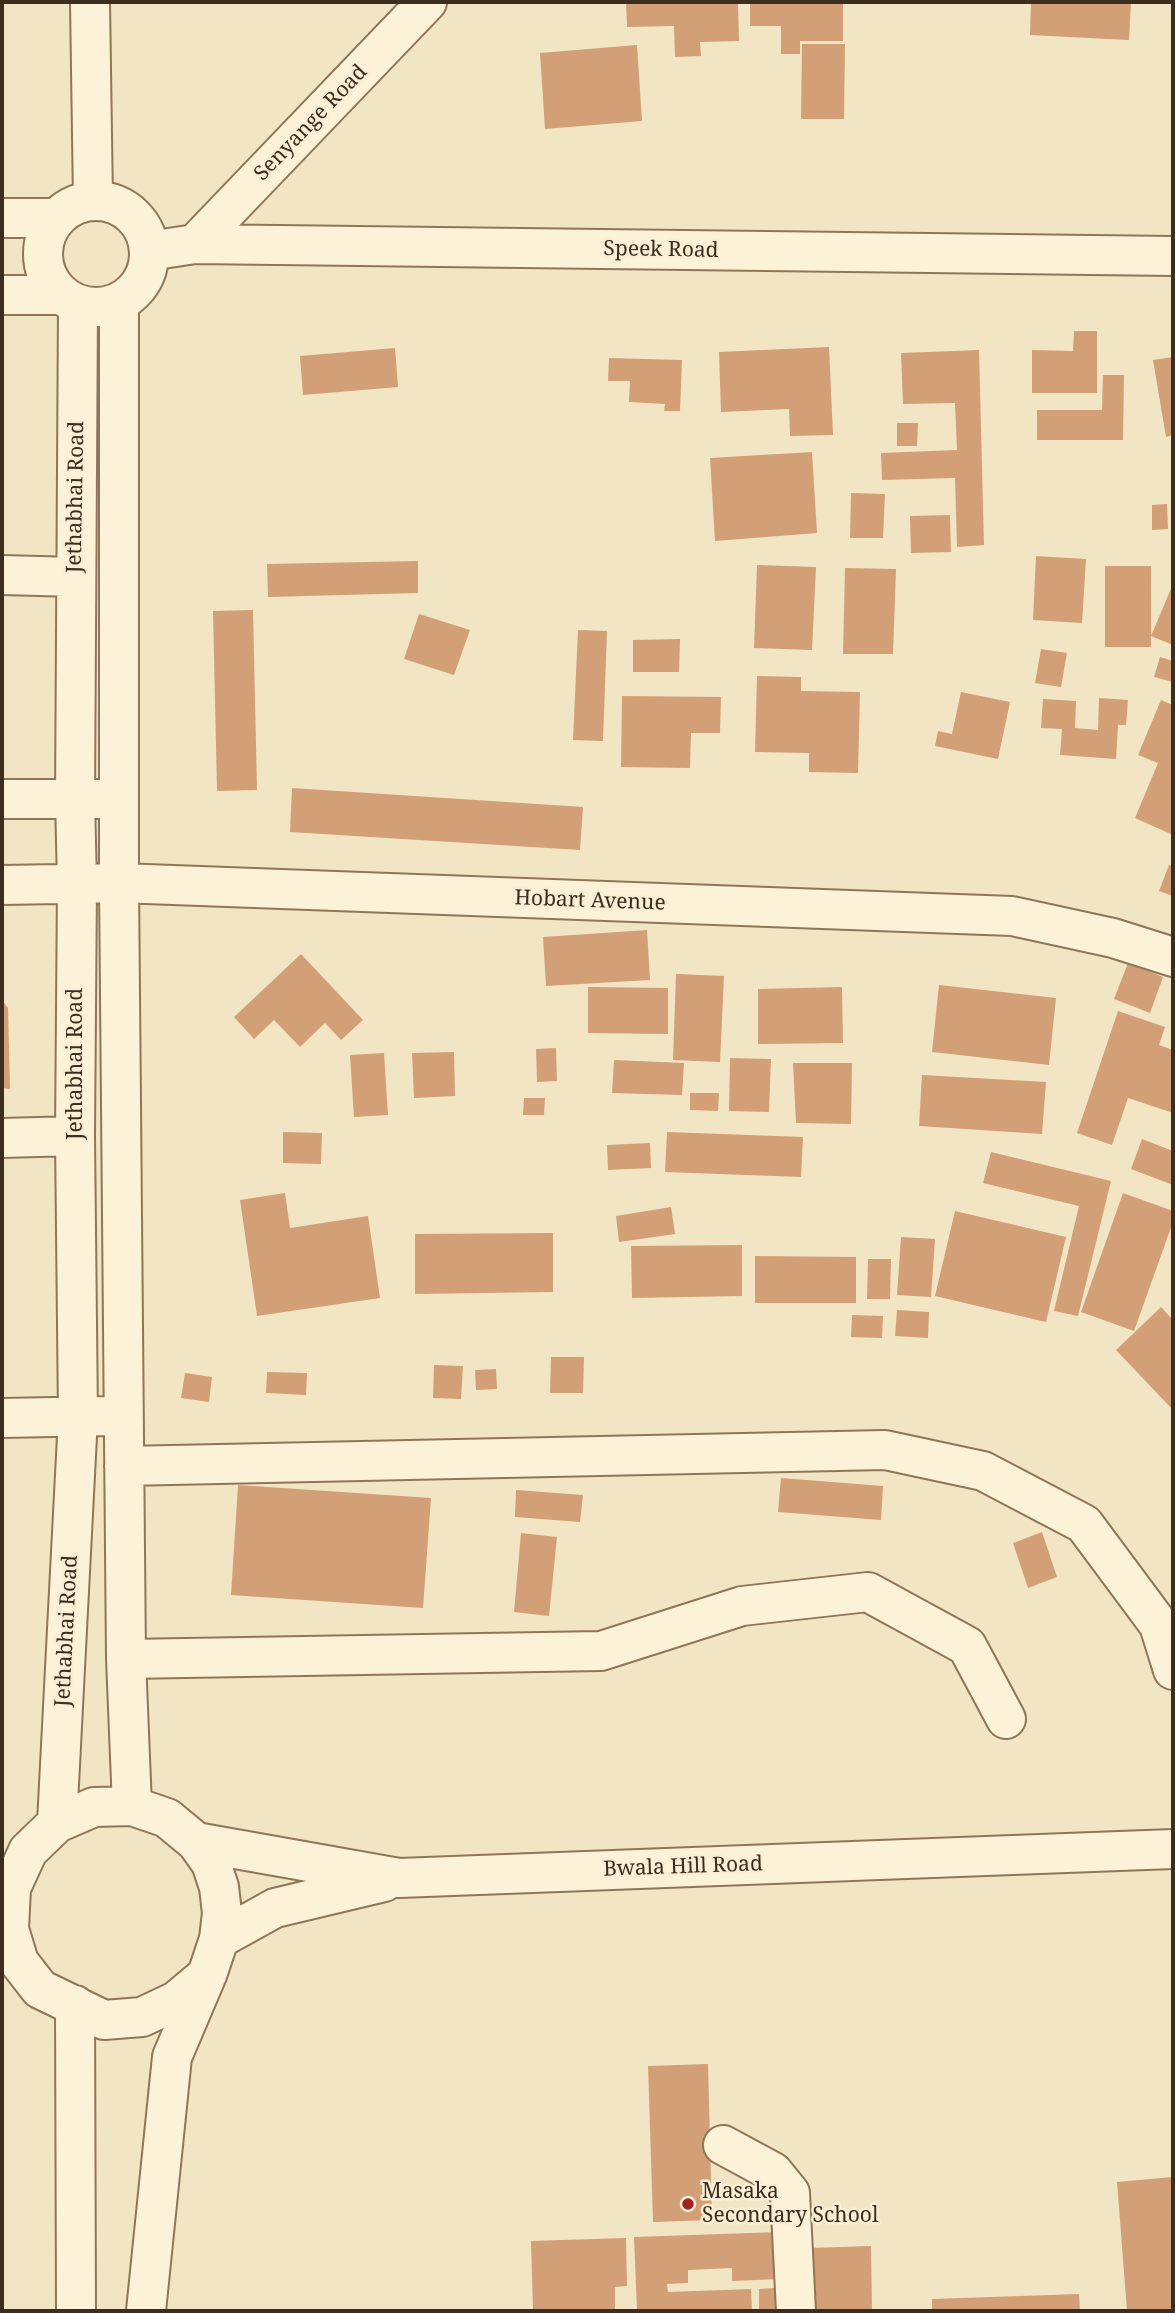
<!DOCTYPE html>
<style>
body{margin:0}
#map{position:relative;width:1175px;height:2313px;overflow:hidden;background:#f2e5c4;font-family:"Noto Serif",serif}
canvas{display:block}
.frame{position:absolute;inset:0;border:4px solid #3d2d1e;pointer-events:none}
</style>
<div id="map">
<canvas width="1175" height="2313"></canvas>
<div class="frame"></div>
</div>
<script>
const context = document.querySelector('canvas').getContext('2d');
context.lineJoin = 'round';
function fillPath(path, color) { context.fillStyle = color; context.fill(path, 'evenodd'); }
const poly = rows => new Path2D(rows.map(r => 'M' + r).join(''));
function trace(path, color, width, dash) { context.strokeStyle = color; context.lineWidth = width; context.lineCap = dash ? 'butt' : 'round'; context.setLineDash(dash || []); context.stroke(path); }
function write(font, color, halo, rows, align = 'center') {
  context.font = font + ' "Noto Serif",serif'; context.lineWidth = 5; context.setLineDash([]); context.textBaseline = 'middle'; context.strokeStyle = halo; context.fillStyle = color; for (const [text, x, y, turn = 0] of rows) {
    context.save(); context.translate(x, y); context.rotate((+turn || 0) * Math.PI / 180); context.textAlign = isNaN(turn) ? turn : align; if (halo) context.strokeText(text, 0, 0); context.fillText(text, 0, 0); context.restore();
  }
}
fillPath(poly([
 [626,2,738,2,739,41,700,42,701,56,675,57,674,26,627,27],
 [750,2,843,2,843,41,800,41,800,54,781,54,781,26,750,26],
 [1031,2,1131,2,1129,40,1030,35],
 [802,44,845,44,844,119,801,119],
 [637,45,642,121,545,129,540,53],
 [1074,331,1097,331,1097,393,1032,393,1032,350,1073,351],
 [829,347,833,435,790,436,789,409,721,412,719,352],
 [395,348,398,387,303,395,300,356],
 [979,350,984,545,957,547,955,478,882,480,881,453,957,450,955,403,903,404,901,353],
 [1173,357,1173,435,1166,437,1153,360],
 [609,358,682,360,680,411,664,411,665,404,629,402,630,381,608,381],
 [1103,375,1124,375,1123,440,1037,440,1037,410,1102,410],
 [897,423,918,423,917,446,897,446],
 [812,452,817,533,715,541,710,458],
 [851,493,885,494,883,538,850,538],
 [1167,504,1168,529,1152,530,1152,505],
 [950,515,951,552,911,553,910,516],
 [1036,556,1086,559,1082,623,1033,620],
 [418,561,418,593,268,597,267,564],
 [757,565,816,567,812,650,754,648],
 [1105,566,1151,566,1151,636,1173,584,1173,645,1151,636,1151,647,1105,647],
 [845,568,896,569,893,654,843,654],
 [253,610,257,790,217,791,213,611],
 [419,614,470,630,454,675,404,659],
 [578,630,607,631,603,741,573,740],
 [680,639,679,672,633,672,633,640],
 [1041,649,1067,653,1061,687,1035,683],
 [1160,657,1173,661,1173,682,1154,677],
 [757,676,801,677,801,691,860,692,858,773,809,772,809,753,755,752],
 [961,692,1010,702,998,759,935,746,938,731,952,734],
 [622,696,721,697,720,733,691,733,690,768,621,767],
 [1099,698,1128,700,1126,725,1118,725,1116,759,1060,755,1062,729,1041,728,1043,699,1076,701,1075,728,1098,730],
 [1161,700,1173,705,1173,835,1135,818,1158,763,1138,755],
 [292,788,583,807,580,850,290,832],
 [1169,865,1173,866,1173,896,1159,891],
 [647,930,650,980,546,986,543,937],
 [301,954,363,1020,341,1040,325,1023,300,1047,274,1020,254,1039,234,1017],
 [1128,963,1163,977,1150,1013,1114,999],
 [676,974,724,976,720,1062,673,1060],
 [939,985,1056,998,1049,1065,932,1052],
 [588,987,668,988,668,1034,588,1033],
 [842,987,843,1043,758,1044,758,989],
 [2,1000,8,1008,10,1089,2,1088],
 [1118,1011,1165,1027,1159,1045,1173,1050,1173,1113,1128,1098,1112,1145,1077,1133],
 [556,1048,557,1081,537,1082,536,1049],
 [454,1052,455,1096,414,1098,412,1053],
 [384,1053,388,1115,354,1117,350,1055],
 [730,1058,771,1059,769,1112,729,1111],
 [614,1060,684,1063,682,1095,612,1093],
 [793,1063,852,1063,851,1124,796,1123],
 [922,1075,1046,1082,1042,1134,919,1126],
 [690,1093,719,1093,718,1111,690,1110],
 [524,1098,545,1098,544,1115,523,1115],
 [283,1132,322,1133,321,1164,283,1163],
 [667,1132,803,1137,801,1177,665,1172],
 [1142,1139,1173,1151,1173,1185,1131,1169],
 [650,1143,651,1168,608,1170,607,1145],
 [991,1152,1111,1181,1078,1316,1054,1311,1079,1206,983,1183],
 [285,1193,290,1228,368,1216,380,1298,257,1316,240,1200],
 [1123,1193,1173,1211,1173,1222,1134,1331,1081,1312],
 [671,1207,675,1234,619,1242,616,1216],
 [955,1211,1066,1237,1046,1322,935,1296],
 [553,1233,553,1292,415,1294,415,1234],
 [901,1237,935,1239,931,1297,897,1295],
 [742,1245,742,1296,632,1298,631,1246],
 [755,1256,856,1257,856,1303,755,1303],
 [868,1259,891,1259,890,1299,867,1299],
 [1161,1307,1173,1320,1173,1410,1116,1350],
 [897,1310,929,1312,928,1338,895,1336],
 [852,1315,883,1316,882,1338,851,1337],
 [551,1357,584,1357,583,1393,550,1393],
 [434,1365,463,1366,461,1399,433,1398],
 [496,1369,497,1389,476,1390,475,1370],
 [267,1372,307,1373,306,1395,266,1393],
 [185,1373,212,1377,209,1402,181,1398],
 [781,1478,883,1486,881,1520,778,1512],
 [238,1485,431,1498,423,1608,231,1595],
 [516,1490,583,1495,580,1522,515,1517],
 [1042,1532,1057,1577,1028,1588,1013,1543],
 [521,1533,557,1537,549,1616,514,1612],
 [708,2064,712,2220,653,2222,648,2066],
 [1173,2177,1173,2311,1127,2311,1117,2182],
 [779,2232,780,2279,732,2281,732,2268,688,2270,688,2283,667,2284,668,2292,751,2289,752,2311,637,2311,634,2237],
 [626,2238,627,2286,615,2287,615,2311,533,2311,531,2241],
 [871,2246,872,2311,811,2311,809,2248],
 [788,2287,788,2311,759,2311,759,2289],
 [1079,2294,1080,2311,932,2311,932,2299]
]), '#d39f77');
const minor = poly([
 [90,2,93,201],
 '43 254a53 53 0 1 1 106 0a53 53 0 1 1-106 0Z',
 [2,218,56,218],
 [195,244,427,2],
 [149,251,195,244,1173,256],
 [2,295,60,295],
 [119,303,119,883,126,1659,132,1806],
 [2,575,76,577],
 [2,799,101,799],
 [2,885,119,883,1012,916,1113,938,1173,957],
 [2,1138,75,1136],
 [2,1418,105,1416],
 [124,1466,885,1450,983,1471,1084,1524,1159,1625,1173,1670],
 [126,1659,601,1651,742,1606,868,1592,967,1646,1006,1719],
 [132,1806,167,1818,196,1842,211,1863,219,1887,222,1913,219,1939,207,1975,176,2001,142,2017,104,2020,40,1989,19,1962,9,1929,11,1888,28,1851,57,1823,94,1807,132,1806],
 [57,1823,78,1417,75,1136,77,884,75,799,78,305],
 [196,1842,399,1878,1173,1849],
 [219,1939,275,1908,384,1882],
 [75,2005,76,2311],
 [723,2145,773,2172,790,2193,796,2311],
 [146,2311,172,2057,206,1977]
]);
trace(minor, '#8f7658', 42);
trace(minor, '#fcf2d8', 38);
for (const [x, y, r, color] of [
 [688,2204,7,"#a32423"]
]) { const dot = new Path2D(); dot.arc(x, y, r, 0, 2 * Math.PI); context.fillStyle = color; context.fill(dot); trace(dot, '#f9efd4', 2.5); }
write('21px', '#3d2d1e', '#f9efd4', [
 ["Senyange Road",311,123,-46],
 ["Speek Road",661,250,1],
 ["Jethabhai Road",76,497,-89],
 ["Hobart Avenue",590,901,2],
 ["Jethabhai Road",76,1064,-90],
 ["Jethabhai Road",67,1631,-87],
 ["Bwala Hill Road",683,1867,-2]
]);
write('21px', '#3d2d1e', '#f9efd4', [
 ["Masaka",702,2192],
 ["Secondary School",702,2216]
], 'left');
</script>
